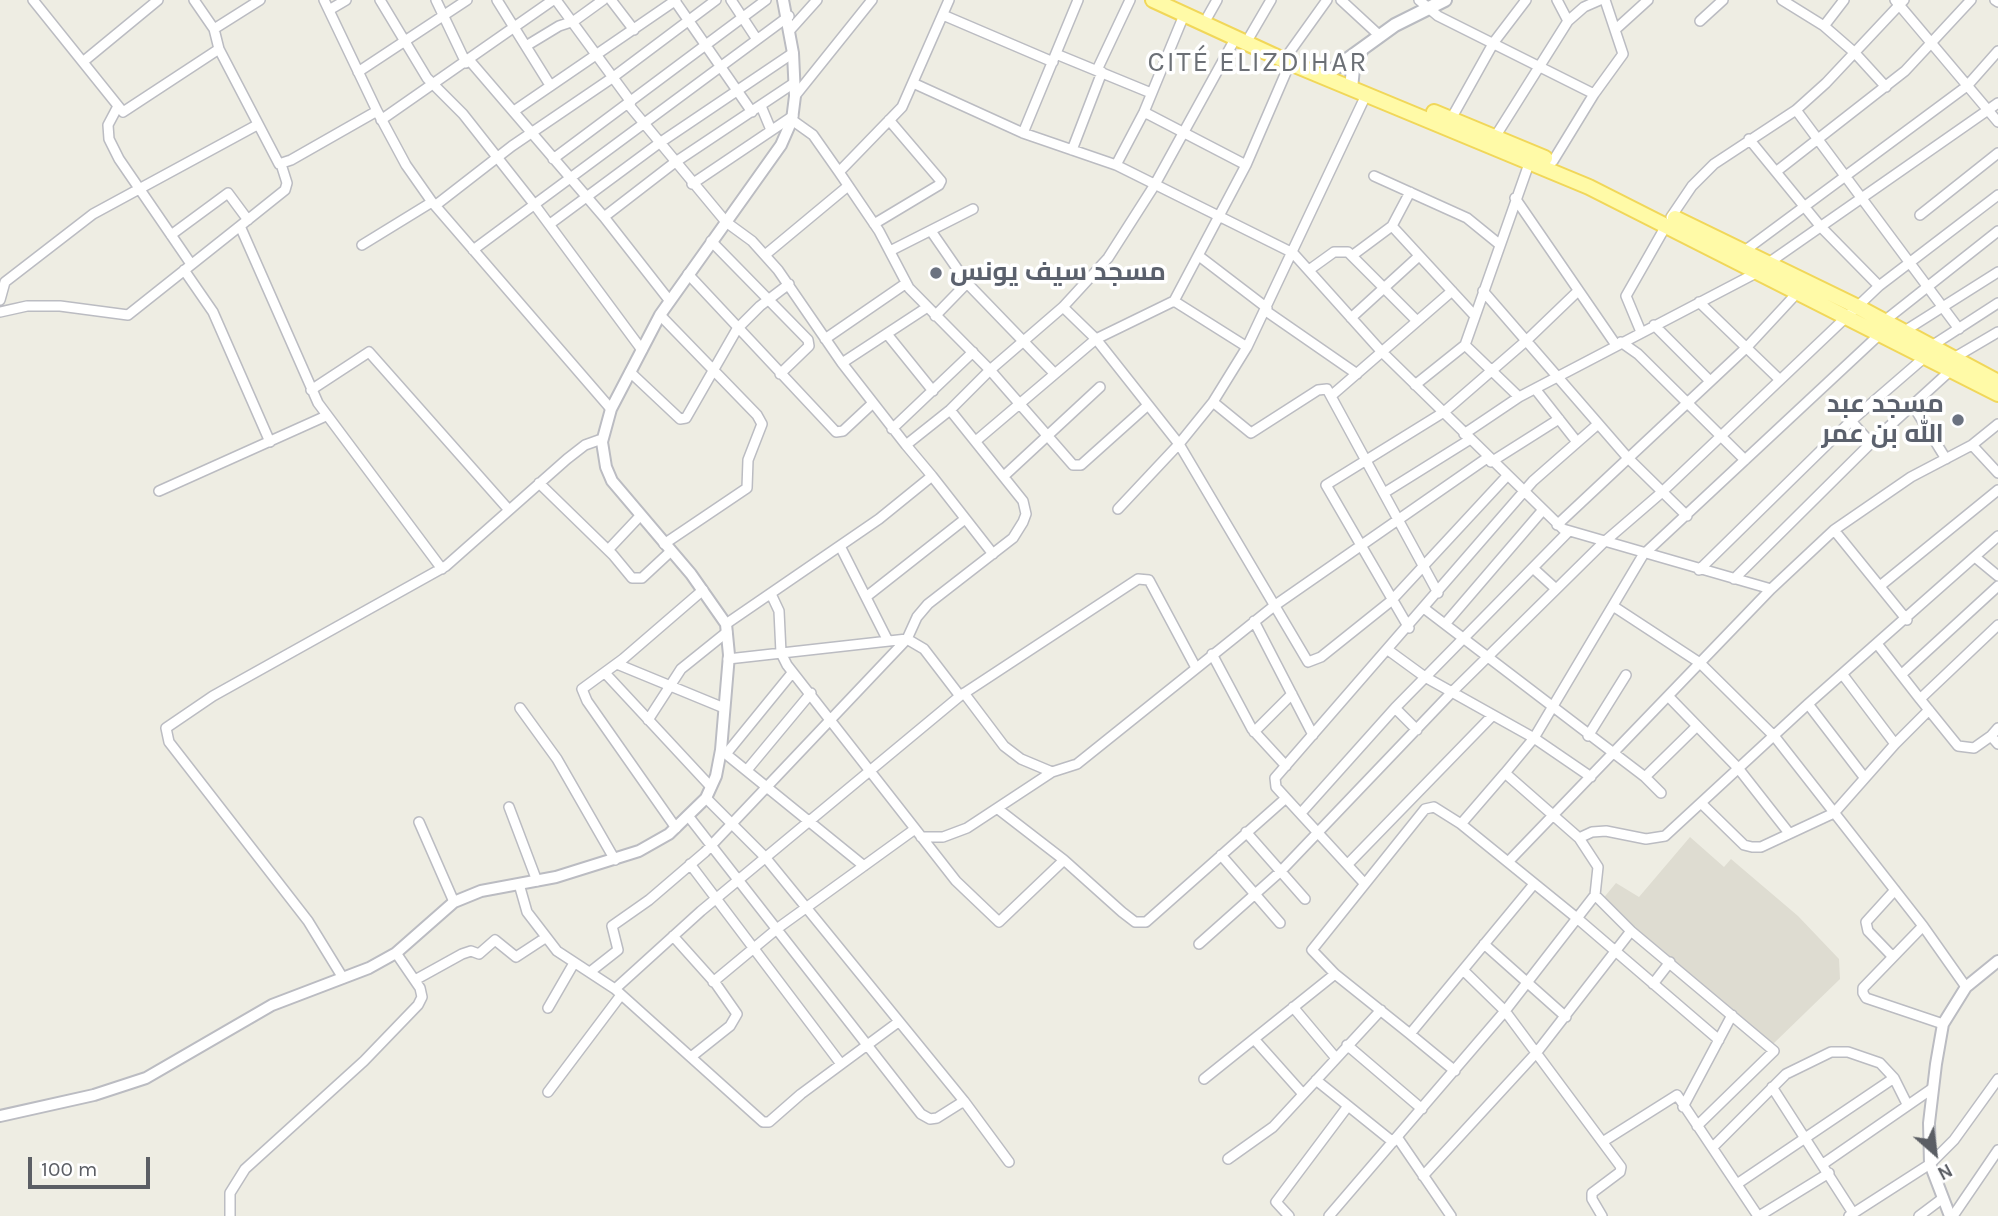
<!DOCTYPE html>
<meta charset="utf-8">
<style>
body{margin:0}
#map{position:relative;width:1998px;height:1216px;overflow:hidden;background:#eeede3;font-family:Karla,sans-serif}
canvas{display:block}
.north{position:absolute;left:1900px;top:1118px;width:70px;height:70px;-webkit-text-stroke:5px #fff;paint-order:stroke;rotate:152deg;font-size:19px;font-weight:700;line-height:28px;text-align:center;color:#5b5e64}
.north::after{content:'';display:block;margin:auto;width:24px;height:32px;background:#5b5e64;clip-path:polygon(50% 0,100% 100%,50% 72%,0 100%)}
.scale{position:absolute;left:28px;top:1157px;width:122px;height:32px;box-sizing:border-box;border:4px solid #5b5e64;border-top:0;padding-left:9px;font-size:21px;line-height:24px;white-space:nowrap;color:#5b5e64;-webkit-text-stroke:5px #fff;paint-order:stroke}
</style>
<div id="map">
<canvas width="1998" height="1216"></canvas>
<div class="north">N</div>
<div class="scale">100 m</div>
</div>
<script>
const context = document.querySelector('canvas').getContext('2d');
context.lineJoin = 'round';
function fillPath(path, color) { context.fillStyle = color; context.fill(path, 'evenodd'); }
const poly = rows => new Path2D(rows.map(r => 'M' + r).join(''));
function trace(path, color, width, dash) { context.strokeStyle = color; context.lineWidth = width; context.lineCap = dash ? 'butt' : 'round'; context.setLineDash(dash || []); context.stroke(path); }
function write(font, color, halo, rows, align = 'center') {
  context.font = font + ' Karla,Cairo,sans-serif'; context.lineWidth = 7; context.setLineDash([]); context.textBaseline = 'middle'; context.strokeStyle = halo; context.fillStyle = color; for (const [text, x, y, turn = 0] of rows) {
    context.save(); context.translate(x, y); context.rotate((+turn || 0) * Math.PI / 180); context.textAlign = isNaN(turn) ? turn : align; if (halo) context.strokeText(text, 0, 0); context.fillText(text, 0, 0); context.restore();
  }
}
fillPath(poly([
 [1690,837,1724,867,1731,859,1798,916,1839,959,1840,979,1772,1045,1601,901,1616,883,1639,897]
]), '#dedcd1');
const minor = poly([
 [33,0,123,112,219,49],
 [194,0,214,29,219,49,279,164,291,160,377,111,406,165,432,202,611,409],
 [324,0,377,111],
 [380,0,427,78,463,114,534,204,642,350],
 [436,0,466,63],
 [497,0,550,85],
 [556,0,631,102],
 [611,0,634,30],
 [731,0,756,38],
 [1341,0,1380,36],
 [1419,0,1438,16,1594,94],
 [1557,0,1568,21],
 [1782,0,1824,26,1855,53,1886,87],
 [1895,0,1998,122],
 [1995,0,1998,2],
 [675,1,752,112],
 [329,10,346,0],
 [943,15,1053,62],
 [1208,16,1217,0],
 [1700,21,1723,0],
 [1824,26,1844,0],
 [214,29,260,0],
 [791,29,817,0],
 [1616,29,1648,0],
 [1250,36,1271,0],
 [526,46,559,26,574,21,603,0],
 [1289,53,1327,0],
 [1056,54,1151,93],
 [84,61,158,0],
 [470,61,604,217,669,300],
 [1097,70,1130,0],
 [358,72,467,0],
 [913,83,1023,133,1116,165,1293,253,1381,351,1563,529,1771,589],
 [795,96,872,0],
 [628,104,726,222,752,241,778,270,842,363,906,445],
 [761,106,771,130],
 [117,108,108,125,109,139,119,159,191,264],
 [1796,110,1959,329],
 [514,111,676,0],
 [1144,112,1246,165],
 [1451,119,1494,42,1526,0],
 [381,120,553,0],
 [792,120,813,135,839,172,879,231,909,288,990,370,1073,465,1081,465,1148,405],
 [1023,133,1078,0],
 [1495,137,1568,21,1584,7,1600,0],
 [1749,139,1821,227,1879,286],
 [1072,150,1102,72],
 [553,159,766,0],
 [1553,161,1594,94,1623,54,1605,0],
 [281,164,287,183,285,190,240,226,318,403,442,569],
 [1116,165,1144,112,1184,15],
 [1777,171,1905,71,1971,0],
 [839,172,902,107,949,0],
 [1374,176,1467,218,1499,244],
 [692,184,793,116],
 [1515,198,1616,345],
 [436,205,512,146,612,78,716,0],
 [1920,215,1998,153],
 [604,217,674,163,794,83],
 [1671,217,1692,186,1714,164,1796,110,1826,83,1904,0],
 [550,224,658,144,793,53],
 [874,224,939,185,941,181,889,120],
 [1392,226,1410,192],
 [931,231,967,283,1054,373],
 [171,235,228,193,248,220],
 [711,241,808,340,809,346,780,374],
 [362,245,432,202],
 [473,250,789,16],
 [890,251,973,209],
 [1743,252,1967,86,1998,51],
 [765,255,848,186],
 [1353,255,1392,226,1474,315],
 [1199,256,1267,308],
 [1767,264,1998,103],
 [184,270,213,312,270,442],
 [1309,270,1334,252,1348,252,1417,321],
 [688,274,836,432,843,431,873,403],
 [1483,291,1628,458,1687,516],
 [0,300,5,282,93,214,257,125],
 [1174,301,1247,347],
 [1699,302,1780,380],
 [1063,307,1096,339,1174,301,1246,165,1290,63],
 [1266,311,1357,374],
 [0,312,27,306,60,306,128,315,240,226],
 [660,315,757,415,762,424,748,460,747,488,664,544],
 [935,316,967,283],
 [1351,318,1419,256],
 [1883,322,1998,231],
 [1654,325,1709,380],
 [1641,332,1626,296,1667,224],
 [1903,332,1998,272],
 [887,334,933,391],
 [825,339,905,284],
 [1621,342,1638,354,1745,460],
 [1465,345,1519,397,1758,272],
 [1930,347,1998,303],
 [1952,359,1998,332],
 [842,363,926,308],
 [630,372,680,419,686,418,737,329,760,306,789,284],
 [1415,385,1465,345,1531,158],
 [311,390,369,352,509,510],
 [1536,390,1577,442],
 [1331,396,1452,291],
 [1213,402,1251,433,1318,390,1327,389,1438,593],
 [1912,404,1946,459],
 [1851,421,1871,443],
 [892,429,973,352],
 [1464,434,1519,397],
 [977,440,1096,339,1179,444,1308,662,1321,657,1391,601,1506,477],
 [1972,445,1998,473],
 [1491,462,1559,419],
 [932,476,993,554],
 [1004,476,1100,387],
 [539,483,613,555,632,578,642,578,670,552],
 [159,491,326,416],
 [1384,493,1469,440],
 [1118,509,1179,444,1213,402,1247,347,1366,95],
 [1557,525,1747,347,1798,292],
 [1834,530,1907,620],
 [840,546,887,639],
 [608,550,640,516],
 [1975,557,1998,576],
 [1534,569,1556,589],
 [1699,570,1851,421,1925,357],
 [1734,579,1871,443,1951,370],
 [1880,586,1998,490],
 [771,594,779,611,781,653,787,665,956,881,999,922,1064,860,1122,912,1135,922,1146,922,1286,798,1364,883],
 [866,597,965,519],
 [1613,606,1700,663,1775,737,1923,926,1966,987],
 [1425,609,1645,777,1661,793],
 [1254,621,1313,735],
 [726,624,879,519,932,476,906,445,950,410,990,370,1063,307,1108,258,1154,186,1235,39],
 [1445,624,1542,511],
 [1409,628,1326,485,1444,412,1527,340,1578,291],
 [1878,645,1920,699,1998,625],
 [1388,650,1425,677,1534,738,1591,777],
 [1212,654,1252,729,1286,766],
 [728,659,907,639,924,649,960,696],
 [617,664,724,708],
 [605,673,711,787],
 [1902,674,1998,586],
 [964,693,1004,746,1021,759,1052,772,1077,764,1274,606,1487,458],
 [1668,696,1738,768,1789,833],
 [1920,699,1958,746,1974,748,1991,736],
 [1808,704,1864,777],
 [520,708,557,759,615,860],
 [1395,708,1417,730],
 [648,720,681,669,727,632],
 [1998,728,1991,736,1998,744],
 [1254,732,1292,694],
 [1588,736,1626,675],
 [1895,744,1929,710],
 [721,750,864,866],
 [726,754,792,673],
 [747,770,811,693],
 [1505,773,1534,738,1643,555,1880,334],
 [1645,777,1696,727],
 [706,798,765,857,964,1101,1009,1162],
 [1286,798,1276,787,1275,778,1533,481,1598,424],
 [1702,804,1744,845,1752,847,1761,847,1834,813,1895,744,1843,675],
 [509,807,537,881],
 [998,809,1064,860],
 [1301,813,1395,708,1568,532],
 [689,817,921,1114,930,1119,937,1118,964,1101],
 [419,822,454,902],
 [1461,824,1505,773,1579,838,1598,867,1595,895,1631,931,1774,1051,1697,1126],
 [676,828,587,701,582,689,623,659,703,590],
 [1246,832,1305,899],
 [921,837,943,837,967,828,1052,772],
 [1579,838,1592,832,1606,831,1646,839,1665,836,1808,704,1998,536],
 [1221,855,1280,923],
 [1508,862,1771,589,1834,530,1911,477,1972,445,1998,424],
 [690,864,841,1064],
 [1348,864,1492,716],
 [519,884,527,912,557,951,615,989,763,1122,769,1122,801,1094,897,1023],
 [1534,884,1410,1034,1335,974,1312,950,1425,809,1434,807,1461,824,1578,919,1719,1040],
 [1923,926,1863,988,1863,993,1866,998,1943,1024],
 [673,936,716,984,737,1014,730,1026,691,1057],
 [1199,944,1281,871,1452,692,1603,543,1661,493,1879,286,1998,195],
 [1484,944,1566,1017],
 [1893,957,1868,931,1866,922,1895,890],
 [1463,970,1505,1011,1621,1167,1620,1172,1592,1193,1592,1199,1602,1216],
 [590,972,618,950,612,926,649,900,705,852,907,639,917,617,928,604,1013,538,1023,522,1026,514,1023,501,950,410],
 [343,978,308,921,169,742,166,728,213,696,446,566,567,459,585,445,599,440,602,442],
 [415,980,462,954,471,951,479,954,495,940,516,957,545,938],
 [713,982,778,928,915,829],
 [1653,984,1670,962],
 [615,989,701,911,960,696,1138,579,1149,580,1195,666],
 [1293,1007,1335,1057],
 [548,1008,574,963],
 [1410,1034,1455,1071],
 [1254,1039,1303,1094],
 [1347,1045,1422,1109],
 [1204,1079,1335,974],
 [1316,1080,1393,1142],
 [1772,1087,1853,1213],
 [548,1092,621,995],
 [1683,1107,1732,1015],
 [1397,1137,1451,1216],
 [1604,1141,1677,1095,1758,1216],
 [1713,1147,1786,1074,1831,1052,1848,1052,1880,1063,1894,1078],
 [1228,1159,1273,1127,1381,1010],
 [1823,1164,1933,1088],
 [1423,1176,1537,1052,1631,931],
 [1737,1184,1894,1078,1907,1104],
 [230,1216,230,1193,245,1169,364,1061,418,1005,422,997,420,988,396,953],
 [1289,1216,1276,1202,1348,1106],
 [1329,1216,1505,1011,1595,895],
 [1759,1216,1829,1173],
 [1849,1216,1930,1164,1954,1140,1998,1079],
 [1919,1216,1943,1198],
 [1953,1216,1998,1150]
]);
const tertiary = poly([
 [0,1116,94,1095,146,1078,272,1005,369,968,396,953,454,902,481,891,556,877,639,851,669,834,706,798,716,776,721,750,729,655,726,624,691,574,612,481,606,467,602,442,611,409,660,315,781,145,792,120,795,96,793,53,783,0],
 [1950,1216,1930,1164,1929,1123,1936,1064,1943,1024,1966,987,1998,961]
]);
const secondary = poly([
 [1323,77,1395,25,1445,0],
 [1351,88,1353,69,1362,49]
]);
const primary = poly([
 [1153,0,1290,63,1589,187,1998,394],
 [1434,112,1545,158],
 [1675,218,1856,306,1998,382]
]);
trace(minor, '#bbbcc2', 12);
trace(tertiary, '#bbbcc2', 14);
trace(secondary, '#b9bbc1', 16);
trace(primary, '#f1d759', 18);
trace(minor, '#fff', 9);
trace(tertiary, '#fff', 10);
trace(secondary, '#fff', 12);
trace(primary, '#fffaa7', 14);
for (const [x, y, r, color] of [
 [936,273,7,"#6b7280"],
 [1958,420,7,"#6b7280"]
]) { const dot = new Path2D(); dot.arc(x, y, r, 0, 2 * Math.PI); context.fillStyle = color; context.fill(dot); trace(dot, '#fff', 2.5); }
write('bold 26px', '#5b616d', '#fff', [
 ["مسجد سيف يونس",950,273],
 ["مسجد عبد",1944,405,"right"],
 ["الله بن عمر",1944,435,"right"]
], 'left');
context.letterSpacing = '2px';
write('28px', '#6c7076', '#fff', [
 ["CITÉ ELIZDIHAR",1258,63]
]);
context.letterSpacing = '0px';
</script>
